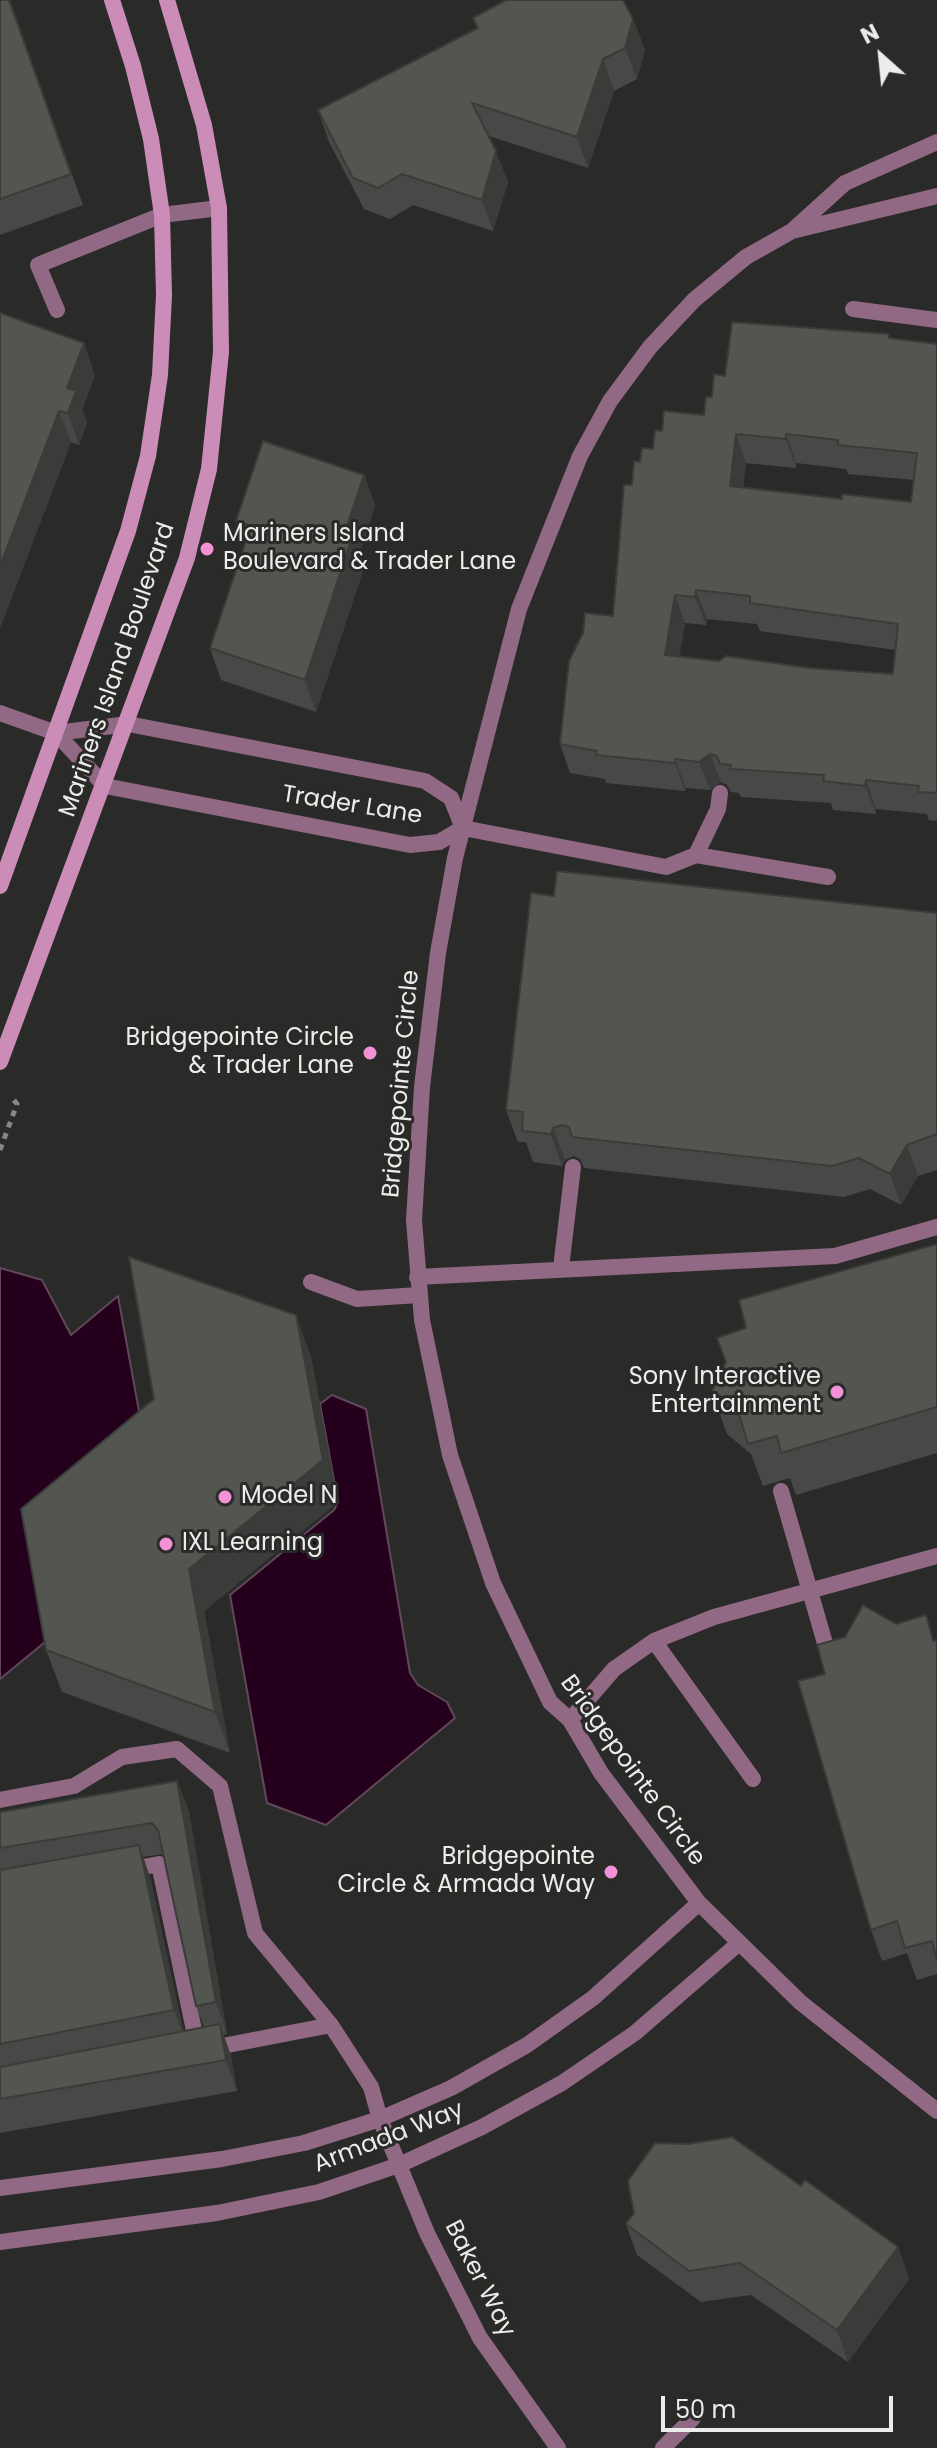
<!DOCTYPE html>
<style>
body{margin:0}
#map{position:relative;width:937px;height:2448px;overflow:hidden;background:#2a2b28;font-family:Poppins,sans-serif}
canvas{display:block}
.north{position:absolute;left:841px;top:16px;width:80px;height:80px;-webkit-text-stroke:6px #2a2b28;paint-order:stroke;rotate:333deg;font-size:22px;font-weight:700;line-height:32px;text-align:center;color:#ebedea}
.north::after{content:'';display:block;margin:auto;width:28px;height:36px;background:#ebedea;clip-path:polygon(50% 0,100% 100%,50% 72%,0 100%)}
.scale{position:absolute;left:661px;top:2396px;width:232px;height:36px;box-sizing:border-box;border:4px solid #ebedea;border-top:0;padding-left:10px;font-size:24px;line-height:28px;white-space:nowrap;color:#ebedea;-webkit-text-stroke:6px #2a2b28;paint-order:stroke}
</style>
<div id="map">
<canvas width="937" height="2448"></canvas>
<div class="north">N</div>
<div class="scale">50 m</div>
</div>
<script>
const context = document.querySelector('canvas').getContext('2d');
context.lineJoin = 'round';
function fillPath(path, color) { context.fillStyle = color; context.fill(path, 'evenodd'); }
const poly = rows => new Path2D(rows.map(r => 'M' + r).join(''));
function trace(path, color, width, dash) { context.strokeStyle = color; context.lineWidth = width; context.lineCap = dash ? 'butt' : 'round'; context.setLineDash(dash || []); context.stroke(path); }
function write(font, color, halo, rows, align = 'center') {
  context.font = font + ' Poppins,sans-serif'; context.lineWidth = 6; context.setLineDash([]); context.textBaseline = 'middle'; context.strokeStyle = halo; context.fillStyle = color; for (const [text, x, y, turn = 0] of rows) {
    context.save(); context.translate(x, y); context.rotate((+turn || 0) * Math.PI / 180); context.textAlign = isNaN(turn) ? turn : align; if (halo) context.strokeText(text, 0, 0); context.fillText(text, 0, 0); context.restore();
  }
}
const water = poly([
 [0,1268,42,1280,71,1335,118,1296,147,1455,51,1637,0,1679,0,1268],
 [332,1395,366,1409,410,1673,418,1685,447,1702,455,1718,326,1825,267,1803,230,1595,334,1510,338,1502,320,1404,332,1395]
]);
fillPath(water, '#24001c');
trace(water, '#60475a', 2);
trace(poly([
 [0,1150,17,1104,13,1099]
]), '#878885', 5, [6, 6]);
trace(poly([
 [853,309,937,320],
 [57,310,38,265,162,215,219,208],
 [463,828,666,867,696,855,718,809,720,793],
 [696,855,828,877],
 [561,1268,573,1167],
 [417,1277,835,1256,937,1227],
 [311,1282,357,1299,419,1295],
 [781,1491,831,1664],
 [654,1641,753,1779],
 [570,1720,614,1669,654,1641,714,1617,937,1556],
 [0,1800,74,1786,122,1757,177,1749,220,1786,255,1933,331,2025,371,2087,380,2119],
 [128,1870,159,1864,198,2049],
 [207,2049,331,2025],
 [663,2448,693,2418]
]), '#916985', 16);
trace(poly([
 [937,196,792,231,746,257,694,300,650,347,610,401,580,456,519,609,455,858,438,953,422,1087,414,1220,422,1320,450,1455,493,1583,550,1702,570,1720,601,1773,699,1903,800,2002,937,2111],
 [793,230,845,183,937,142],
 [0,713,56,733,105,786,410,845,439,842,463,828],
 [56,733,128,724,425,781,451,798,463,828],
 [380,2119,427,2233,480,2338,558,2448],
 [0,2188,222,2159,304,2143,380,2119,451,2088,527,2045,593,1998,699,1903],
 [0,2242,217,2213,319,2192,399,2165,482,2127,562,2083,635,2033,738,1944]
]), '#916985', 16);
trace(poly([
 [0,886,128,531,148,456,160,375,164,295,162,215,151,139,133,66,112,0],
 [0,1062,187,558,209,469,221,352,219,208,204,125,167,0]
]), '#cc8cb8', 16);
fillPath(poly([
 [0,0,10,0,83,205,0,235],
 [473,18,633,19,645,50,637,79,614,91,588,168,489,136,508,182,493,231,413,205,390,219,364,209,329,142,318,110,477,28],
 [0,313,95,375,82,410,87,423,79,445,71,442,0,628],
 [891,338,937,344,937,821,929,820,927,814,876,809,876,814,833,810,831,803,741,797,739,793,731,792,727,785,721,782,710,790,686,788,685,791,606,783,605,779,570,773,560,744,613,616,632,485,640,462,653,449,662,431,704,415,712,397,725,376],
 [746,463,796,468,796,463,846,469,848,474,914,480,911,502,842,499,743,488],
 [707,619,757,624,760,631,895,650,893,674,719,661,679,657,685,623,706,625],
 [364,475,375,506,359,555,364,568,316,712,221,680,210,648,245,544,236,521],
 [554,896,937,913,937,1170,918,1176,901,1205,870,1189,844,1197,584,1168,580,1159,574,1156,565,1160,562,1166,533,1162,526,1142,518,1142,506,1110],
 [937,1244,937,1453,796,1495,790,1478,763,1486,751,1454,727,1434,712,1392,746,1328],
 [311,1357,338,1502,204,1611,230,1753,62,1692,46,1650],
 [896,1624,935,1641,937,1640,937,1974,917,1980,907,1953,882,1961,871,1930,825,1674],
 [177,1781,189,1812,227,2034,223,2035,231,2056,237,2091,0,2133,0,1812],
 [163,1854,196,2006,204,2027,183,2031,150,1877,143,1857],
 [801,2186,898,2247,909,2279,848,2362,751,2295,701,2302,637,2255,626,2224]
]), '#474946');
fillPath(poly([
 [633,19,645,50,637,79,625,48],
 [603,59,614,91,588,168,577,137],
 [496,151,508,182,493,231,482,200],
 [84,343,95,375,82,410,87,423,79,445,68,413,67,388],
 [59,411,71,442,0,628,0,566],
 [736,434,746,463,740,515,730,486],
 [786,434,796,463,796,468,786,439],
 [364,475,375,506,359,555,364,568,316,712,305,680,344,534],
 [696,590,707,619,706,625,695,597],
 [675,595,685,623,675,684,665,655],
 [710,754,721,782,710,790,699,762],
 [675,759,686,788,685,791,675,763],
 [866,780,876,809,876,814,865,786],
 [553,1128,565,1160,562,1166,551,1134],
 [907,1145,918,1176,901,1205,890,1174],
 [296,1315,311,1357,338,1502,204,1611,230,1753,215,1712,189,1569],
 [177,1781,189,1812,227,2034,216,2002],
 [139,1845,150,1877,186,2042,174,2010],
 [220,2024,231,2056,237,2091,226,2060],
 [898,2247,909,2279,848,2362,837,2330]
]), '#3a3c39');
const building = poly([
 [0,0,9,0,71,174,0,199,0,0],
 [506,0,623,0,633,19,625,48,603,59,577,137,472,103,496,151,482,200,402,174,378,188,353,178,318,110,478,28,473,18,506,0],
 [0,313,84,343,67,388,76,391,68,413,59,411,0,566,0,313],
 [732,322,889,334,889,338,937,344,937,793,918,792,919,786,866,780,865,786,823,781,824,775,730,769,731,765,720,764,717,756,710,754,699,762,675,759,675,763,596,755,597,751,560,744,569,661,583,633,585,613,613,616,624,485,632,485,634,461,640,462,642,448,653,449,655,430,662,431,664,411,704,415,706,397,712,397,714,374,725,376,732,322],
 [736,434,786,439,786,434,838,440,838,445,917,453,911,502,842,494,842,499,730,486,736,434],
 [696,590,750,596,750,603,898,624,893,674,809,668,726,656,719,661,665,655,675,595,695,597,696,590],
 [263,441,364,475,344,534,352,537,305,680,210,648,251,526,236,521,263,441],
 [557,871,937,913,937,1134,907,1145,890,1174,859,1158,832,1166,572,1137,569,1127,562,1125,553,1128,551,1134,522,1131,523,1112,506,1110,531,893,554,896,557,871],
 [937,1244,937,1407,781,1453,777,1436,748,1444,739,1414,712,1392,726,1362,717,1338,746,1328,739,1300,937,1244],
 [129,1257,296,1315,323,1460,189,1569,215,1712,46,1650,21,1509,154,1399,129,1257],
 [863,1605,896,1624,926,1615,933,1641,937,1640,937,1960,932,1941,905,1948,897,1921,871,1930,798,1681,825,1674,817,1645,845,1637,863,1605],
 [177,1781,216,2002,196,2006,158,1830,152,1823,0,1848,0,1812,177,1781],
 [139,1845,174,2010,0,2044,0,1870,139,1845],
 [220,2024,226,2060,0,2099,0,2067,220,2024],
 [732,2137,801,2186,805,2180,898,2247,837,2330,740,2263,689,2271,626,2224,634,2213,628,2181,655,2143,688,2144,732,2137]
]);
fillPath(building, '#535551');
trace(building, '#3a3c39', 2);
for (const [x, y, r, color] of [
 [207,549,8,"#f291d6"],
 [370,1053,8,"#f291d6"],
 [837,1392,8,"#f291d6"],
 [225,1497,8,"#f291d6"],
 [166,1544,8,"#f291d6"],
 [611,1872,8,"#f291d6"]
]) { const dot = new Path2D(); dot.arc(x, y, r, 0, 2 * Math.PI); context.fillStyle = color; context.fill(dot); trace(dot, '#2a2b28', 3); }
write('24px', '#ebedea', '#2a2b28', [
 ["Mariners Island",223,535],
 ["Boulevard & Trader Lane",223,563],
 ["Bridgepointe Circle",354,1039,"right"],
 ["& Trader Lane",354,1067,"right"],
 ["Sony Interactive",821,1378,"right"],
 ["Entertainment",821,1406,"right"],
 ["Model N",241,1497],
 ["IXL Learning",182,1544],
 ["Bridgepointe",595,1858,"right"],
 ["Circle & Armada Way",595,1886,"right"]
], 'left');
write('24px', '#ebedea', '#2a2b28', [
 ["Mariners Island Boulevard",118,670,-71],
 ["Trader Lane",352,806,9],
 ["Bridgepointe Circle",402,1084,-85],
 ["Bridgepointe Circle",632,1771,54],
 ["Armada Way",389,2138,-21],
 ["Baker Way",479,2279,63]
]);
</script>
